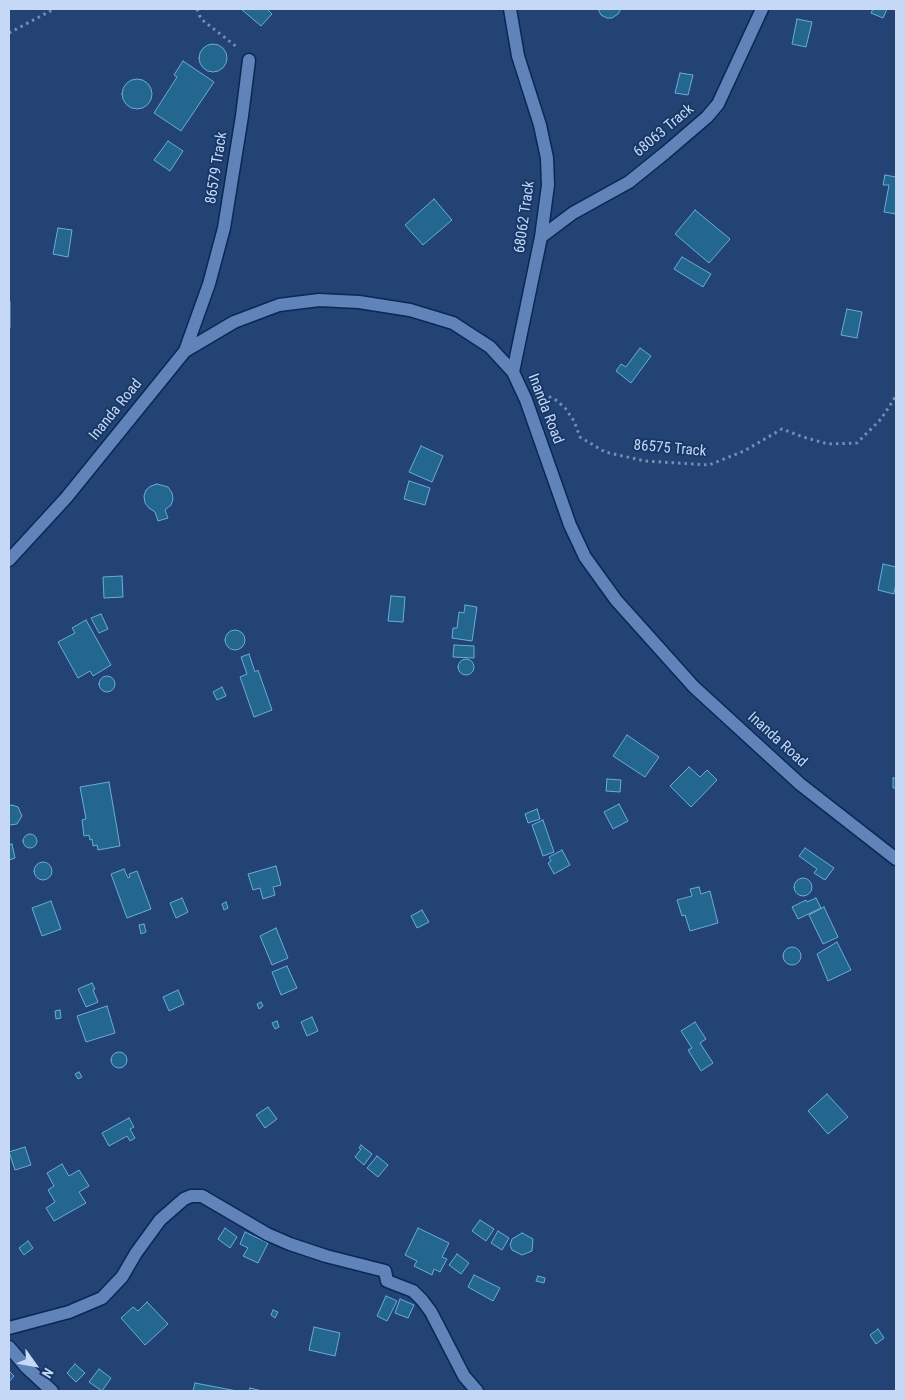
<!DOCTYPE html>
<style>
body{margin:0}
#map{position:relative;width:905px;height:1400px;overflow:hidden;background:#234374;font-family:"Roboto Condensed",sans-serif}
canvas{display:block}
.frame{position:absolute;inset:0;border:10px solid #c5d8f6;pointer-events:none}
.north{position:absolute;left:10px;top:1340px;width:50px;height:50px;-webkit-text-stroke:4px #183868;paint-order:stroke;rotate:122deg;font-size:14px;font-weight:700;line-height:20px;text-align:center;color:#c5d8f6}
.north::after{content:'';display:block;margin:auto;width:18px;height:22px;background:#c5d8f6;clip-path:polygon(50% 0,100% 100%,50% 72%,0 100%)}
</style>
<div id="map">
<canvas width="905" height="1400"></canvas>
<div class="frame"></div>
<div class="north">N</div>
</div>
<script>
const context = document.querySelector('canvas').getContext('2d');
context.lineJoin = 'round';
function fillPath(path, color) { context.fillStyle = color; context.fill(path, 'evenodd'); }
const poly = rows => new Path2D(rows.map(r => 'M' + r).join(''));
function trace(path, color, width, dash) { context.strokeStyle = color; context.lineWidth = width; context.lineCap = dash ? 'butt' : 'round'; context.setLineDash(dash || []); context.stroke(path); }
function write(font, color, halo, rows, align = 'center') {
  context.font = font + ' "Roboto Condensed",sans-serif'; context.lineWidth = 4; context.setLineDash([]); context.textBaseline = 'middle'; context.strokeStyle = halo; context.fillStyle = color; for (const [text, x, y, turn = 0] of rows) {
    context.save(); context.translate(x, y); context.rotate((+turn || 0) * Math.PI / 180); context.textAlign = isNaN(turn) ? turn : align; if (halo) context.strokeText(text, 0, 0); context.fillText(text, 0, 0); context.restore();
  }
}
const building = poly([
 [241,9,267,9,272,14,261,26,241,9],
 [598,9,621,9,618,14,612,18,607,18,601,15,598,9],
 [873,9,887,9,883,18,871,13,873,9],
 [797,19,812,22,806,47,792,44,797,19],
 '199 58a14 14 0 1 1 28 0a14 14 0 1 1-28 0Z',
 [183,61,214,82,181,131,154,113,177,77,174,75,183,61],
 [680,73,693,75,688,95,675,93,680,73],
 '122 94a15 15 0 1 1 30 0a15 15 0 1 1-30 0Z',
 [168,141,183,151,170,171,154,160,168,141],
 [885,175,896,177,896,214,884,212,889,185,883,185,885,175],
 [434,199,452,220,423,245,405,225,434,199],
 [695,210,730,239,709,263,675,234,695,210],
 [58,228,72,230,68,257,53,254,58,228],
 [682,257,711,274,703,287,674,269,682,257],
 [9,301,10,301,10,328,9,328,9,301],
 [847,309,862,312,857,338,841,335,847,309],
 [640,348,651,356,631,383,616,371,621,364,626,367,640,348],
 [421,446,443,456,432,482,409,472,421,446],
 [409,481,430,488,425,505,404,499,409,481],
 [157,484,168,487,172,493,173,499,171,505,165,510,168,518,158,521,155,512,149,508,145,503,144,496,146,490,151,486,157,484],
 [883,564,896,567,896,583,894,594,878,590,883,564],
 [122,576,123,597,104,598,103,577,122,576],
 [391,596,405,597,403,622,388,621,391,596],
 [465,605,477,607,472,641,452,638,453,628,457,628,459,612,464,613,465,605],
 [101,614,108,629,99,633,91,618,101,614],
 [86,620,111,665,93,676,90,671,78,678,58,642,75,633,72,628,86,620],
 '225 640a10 10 0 1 1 20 0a10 10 0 1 1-20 0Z',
 [454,645,474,646,474,658,453,657,454,645],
 [249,654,255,672,258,670,272,710,254,717,240,677,247,674,241,657,249,654],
 '458 667a8 8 0 1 1 16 0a8 8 0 1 1-16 0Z',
 '99 684a8 8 0 1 1 16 0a8 8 0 1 1-16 0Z',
 [222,687,226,696,217,700,213,692,222,687],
 [627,735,659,757,645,777,613,756,627,735],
 [689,767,700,777,707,770,717,780,691,807,670,786,689,767],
 [893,778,896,778,896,788,893,788,893,778],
 [607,779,621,780,620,792,606,791,607,779],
 [109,782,120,846,98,850,97,845,93,846,92,839,90,840,89,835,84,836,82,820,86,819,80,787,109,782],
 [619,804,628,821,613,829,604,812,619,804],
 [12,805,18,807,22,816,17,824,10,825,9,824,9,806,12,805],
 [537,809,540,819,528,823,525,814,537,809],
 [543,820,554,852,543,856,532,825,543,820],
 '23 841a7 7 0 1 1 14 0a7 7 0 1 1-14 0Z',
 [12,844,15,858,9,860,9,845,12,844],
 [805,848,834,868,825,880,814,873,817,869,799,856,805,848],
 [562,850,570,865,554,874,548,863,551,861,549,857,562,850],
 '34 871a9 9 0 1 1 18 0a9 9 0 1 1-18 0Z',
 [276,866,281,885,273,887,275,895,263,899,260,888,253,890,248,874,276,866],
 [124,869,128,878,130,877,129,874,137,871,151,909,127,918,111,874,124,869],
 '794 887a9 9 0 1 1 18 0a9 9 0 1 1-18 0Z',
 [699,887,701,894,710,891,718,923,690,931,685,915,682,916,677,900,692,896,690,889,699,887],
 [182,898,188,912,176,918,170,903,182,898],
 [816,898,821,908,798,919,792,907,806,900,807,902,816,898],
 [51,901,61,929,42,936,32,908,51,901],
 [226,902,228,908,224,910,222,904,226,902],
 [824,907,838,937,823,944,809,915,824,907],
 [422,910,429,922,417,928,411,916,422,910],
 [144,924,146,932,141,934,139,925,144,924],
 [276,928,288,958,272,965,260,936,276,928],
 [837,942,851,970,828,981,817,954,837,942],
 '783 956a9 9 0 1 1 18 0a9 9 0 1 1-18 0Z',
 [287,966,297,988,281,995,272,972,287,966],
 [92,983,95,989,93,990,98,1002,86,1007,78,989,92,983],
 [178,990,184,1004,169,1011,163,997,178,990],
 [261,1002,263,1006,259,1009,257,1004,261,1002],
 [107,1006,115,1033,86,1042,77,1016,107,1006],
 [60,1010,61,1018,56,1019,55,1011,60,1010],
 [312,1017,318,1031,307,1036,301,1022,312,1017],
 [277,1021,279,1027,275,1029,272,1023,277,1021],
 [695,1022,706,1039,700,1043,713,1063,701,1071,688,1050,692,1048,681,1031,695,1022],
 '111 1060a8 8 0 1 1 16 0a8 8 0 1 1-16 0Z',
 [79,1072,82,1077,78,1079,75,1074,79,1072],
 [827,1094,848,1117,828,1134,808,1111,827,1094],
 [268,1107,277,1119,265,1128,256,1115,268,1107],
 [129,1118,134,1127,130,1129,135,1138,130,1141,127,1136,109,1146,102,1133,129,1118],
 [361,1145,372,1154,364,1165,355,1157,361,1149,359,1148,361,1145],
 [25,1147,31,1165,15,1170,9,1152,25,1147],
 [377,1156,388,1165,378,1177,367,1168,377,1156],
 [62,1164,69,1176,79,1170,89,1186,79,1192,86,1203,54,1221,46,1208,55,1202,48,1190,54,1186,47,1173,62,1164],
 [480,1220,494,1229,486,1241,472,1231,480,1220],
 [225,1228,237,1237,230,1248,218,1239,225,1228],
 [418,1228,449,1243,442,1257,447,1259,440,1272,434,1269,432,1275,414,1266,417,1261,405,1255,418,1228],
 [498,1231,509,1238,502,1250,491,1243,498,1231],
 [245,1232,268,1243,258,1263,243,1256,248,1248,240,1244,245,1232],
 [522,1233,533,1239,532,1251,522,1255,512,1250,510,1245,512,1239,522,1233],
 [28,1241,33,1248,24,1255,19,1248,28,1241],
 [457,1254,469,1263,461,1274,449,1265,457,1254],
 [474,1275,500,1288,493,1301,468,1287,474,1275],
 [538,1276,545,1278,544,1283,536,1281,538,1276],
 [386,1296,397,1301,387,1321,377,1316,386,1296],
 [400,1299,414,1305,408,1318,395,1313,400,1299],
 [147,1302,168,1324,145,1345,121,1318,133,1307,138,1311,147,1302],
 [273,1310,278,1312,275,1318,271,1315,273,1310],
 [314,1327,340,1333,335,1356,309,1350,314,1327],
 [878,1329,884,1338,876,1344,870,1335,878,1329],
 [75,1364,85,1373,76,1382,67,1373,75,1364],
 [99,1369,111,1378,102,1391,89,1382,99,1369],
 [9,1371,14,1376,9,1382,9,1371],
 [195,1383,237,1391,193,1391,195,1383],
 [250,1388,262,1391,249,1391,250,1388]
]);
fillPath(building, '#23678f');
trace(building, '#6aacd7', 1);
const minor = poly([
 [510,9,518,56,540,125,547,158,548,185,541,237,513,372],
 [541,237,573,213,629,182,665,153,707,117,718,104,762,9],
 [185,351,209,284,224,228,242,116,249,60],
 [9,560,66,498,185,351,234,322,279,305,319,300,359,302,410,310,453,323,490,347,513,372,526,400,570,525,585,557,616,600,694,687,800,784,896,859],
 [9,1328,69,1312,102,1298,122,1277,136,1253,160,1220,184,1199,191,1196,202,1196,267,1234,290,1244,326,1256,385,1271,387,1281,413,1291,422,1300,431,1312,464,1376,477,1391],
 [9,1347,26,1367,52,1391]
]);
trace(minor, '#082856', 15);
trace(poly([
 [197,9,201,19,237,47],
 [9,33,54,9],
 [543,394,556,400,565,408,574,421,580,437,605,452,645,461,709,465,744,451,782,429,803,437,828,444,857,443,881,419,896,396]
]), '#758eb6', 3, [2.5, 4]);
trace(minor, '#6083b9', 12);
write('15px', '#c5d8f6', '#183868', [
 ["68063 Track",664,131,-40],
 ["86579 Track",217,168,-81],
 ["68062 Track",525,217,-82],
 ["Inanda Road",545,409,69],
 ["Inanda Road",116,410,-51],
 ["86575 Track",670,449,5],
 ["Inanda Road",777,740,42]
]);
</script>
